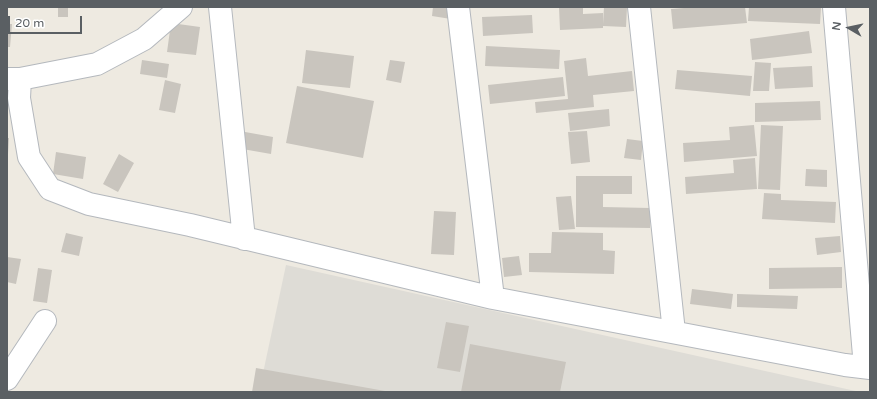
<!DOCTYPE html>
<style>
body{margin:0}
#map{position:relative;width:877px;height:399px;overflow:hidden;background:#eeeae1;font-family:"Varela Round",sans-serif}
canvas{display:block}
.frame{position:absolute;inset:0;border:8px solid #5a5f63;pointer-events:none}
.north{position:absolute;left:829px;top:8px;width:40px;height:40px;-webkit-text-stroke:3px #fff;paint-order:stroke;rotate:279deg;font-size:11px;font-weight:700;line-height:16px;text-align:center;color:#5a5f63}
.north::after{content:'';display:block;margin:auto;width:14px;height:18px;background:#5a5f63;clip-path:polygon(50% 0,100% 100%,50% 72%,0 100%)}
.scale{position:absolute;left:8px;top:16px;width:74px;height:18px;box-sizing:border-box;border:2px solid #5a5f63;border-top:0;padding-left:5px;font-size:12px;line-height:14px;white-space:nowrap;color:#5a5f63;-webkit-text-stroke:3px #fff;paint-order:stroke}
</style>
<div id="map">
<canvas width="877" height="399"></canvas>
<div class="frame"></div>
<div class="north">N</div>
<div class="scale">20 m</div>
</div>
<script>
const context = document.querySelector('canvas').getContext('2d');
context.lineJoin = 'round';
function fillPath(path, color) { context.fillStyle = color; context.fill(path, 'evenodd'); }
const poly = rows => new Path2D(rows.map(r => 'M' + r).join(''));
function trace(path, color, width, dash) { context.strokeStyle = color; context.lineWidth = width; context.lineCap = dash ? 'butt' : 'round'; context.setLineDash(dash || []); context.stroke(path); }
fillPath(poly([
 [286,265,860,392,259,392]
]), '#dedcd6');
fillPath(poly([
 [58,7,68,7,68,17,58,17],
 [433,7,452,7,451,19,432,16],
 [559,7,583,7,583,14,603,13,603,24,604,7,627,7,626,27,603,26,603,28,560,30],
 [697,7,745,7,747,23,673,29,671,9],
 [749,7,821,7,820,24,748,21],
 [532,15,533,33,483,36,482,17],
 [171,23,200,27,196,55,167,52],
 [7,24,12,24,10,47,7,47],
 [809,31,812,53,752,60,750,39],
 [486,46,560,50,559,69,485,66],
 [306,50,354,56,350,88,302,83],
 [586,58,588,76,632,71,634,91,593,95,594,107,536,113,535,102,568,99,564,61],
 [142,60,169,64,167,78,140,74],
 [390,60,405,62,401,83,386,80],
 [755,62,771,63,769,91,753,91],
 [812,66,813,87,775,89,773,68],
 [677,70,752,76,750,96,675,89],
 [563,77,565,96,490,104,488,85],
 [165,80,181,84,175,113,159,110],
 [7,84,11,85,8,110,7,110],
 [297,86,374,101,363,158,286,143],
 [820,101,821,120,755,122,755,103],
 [609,109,610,126,570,131,568,113],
 [754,125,757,156,684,162,683,143,730,140,729,127],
 [761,125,783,126,780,190,758,189],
 [234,130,273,137,271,154,231,147],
 [587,131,590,162,571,164,568,132],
 [7,138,9,138,8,154,7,154],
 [627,139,643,141,641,160,624,158],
 [56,152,86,157,83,179,53,174],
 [119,154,134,163,118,192,103,184],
 [755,158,757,189,686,194,685,177,734,173,733,160],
 [806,169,827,170,827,187,805,186],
 [576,176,632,176,632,194,603,194,603,207,650,208,650,228,576,227],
 [764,193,781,194,781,200,836,202,835,223,762,219],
 [571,196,575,229,559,230,556,197],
 [434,211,456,212,454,255,431,254],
 [552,232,603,233,603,250,615,251,614,274,529,272,529,253,551,253],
 [66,233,83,237,79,256,61,252],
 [840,236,841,252,817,255,815,238],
 [519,256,522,275,504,277,502,258],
 [7,257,21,259,16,284,7,282],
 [842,267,842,288,769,289,769,268],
 [38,268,52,270,47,303,33,301],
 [692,289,733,294,731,309,690,304],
 [737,294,798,296,797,309,737,307],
 [446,322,469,326,460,372,437,368],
 [470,344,566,362,560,392,461,392],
 [256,368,385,391,385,392,252,392]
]), '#c9c5be');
const minor = poly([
 [220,7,244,239],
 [458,7,493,298],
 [639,7,674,332],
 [834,7,865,367],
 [7,79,20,79,97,64,144,39,181,7],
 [20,79,19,98,29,157,50,189,89,204,190,225,493,298,845,365,870,368],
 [7,379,45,321]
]);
trace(minor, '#b4b8bd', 24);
trace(minor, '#fff', 22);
</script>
